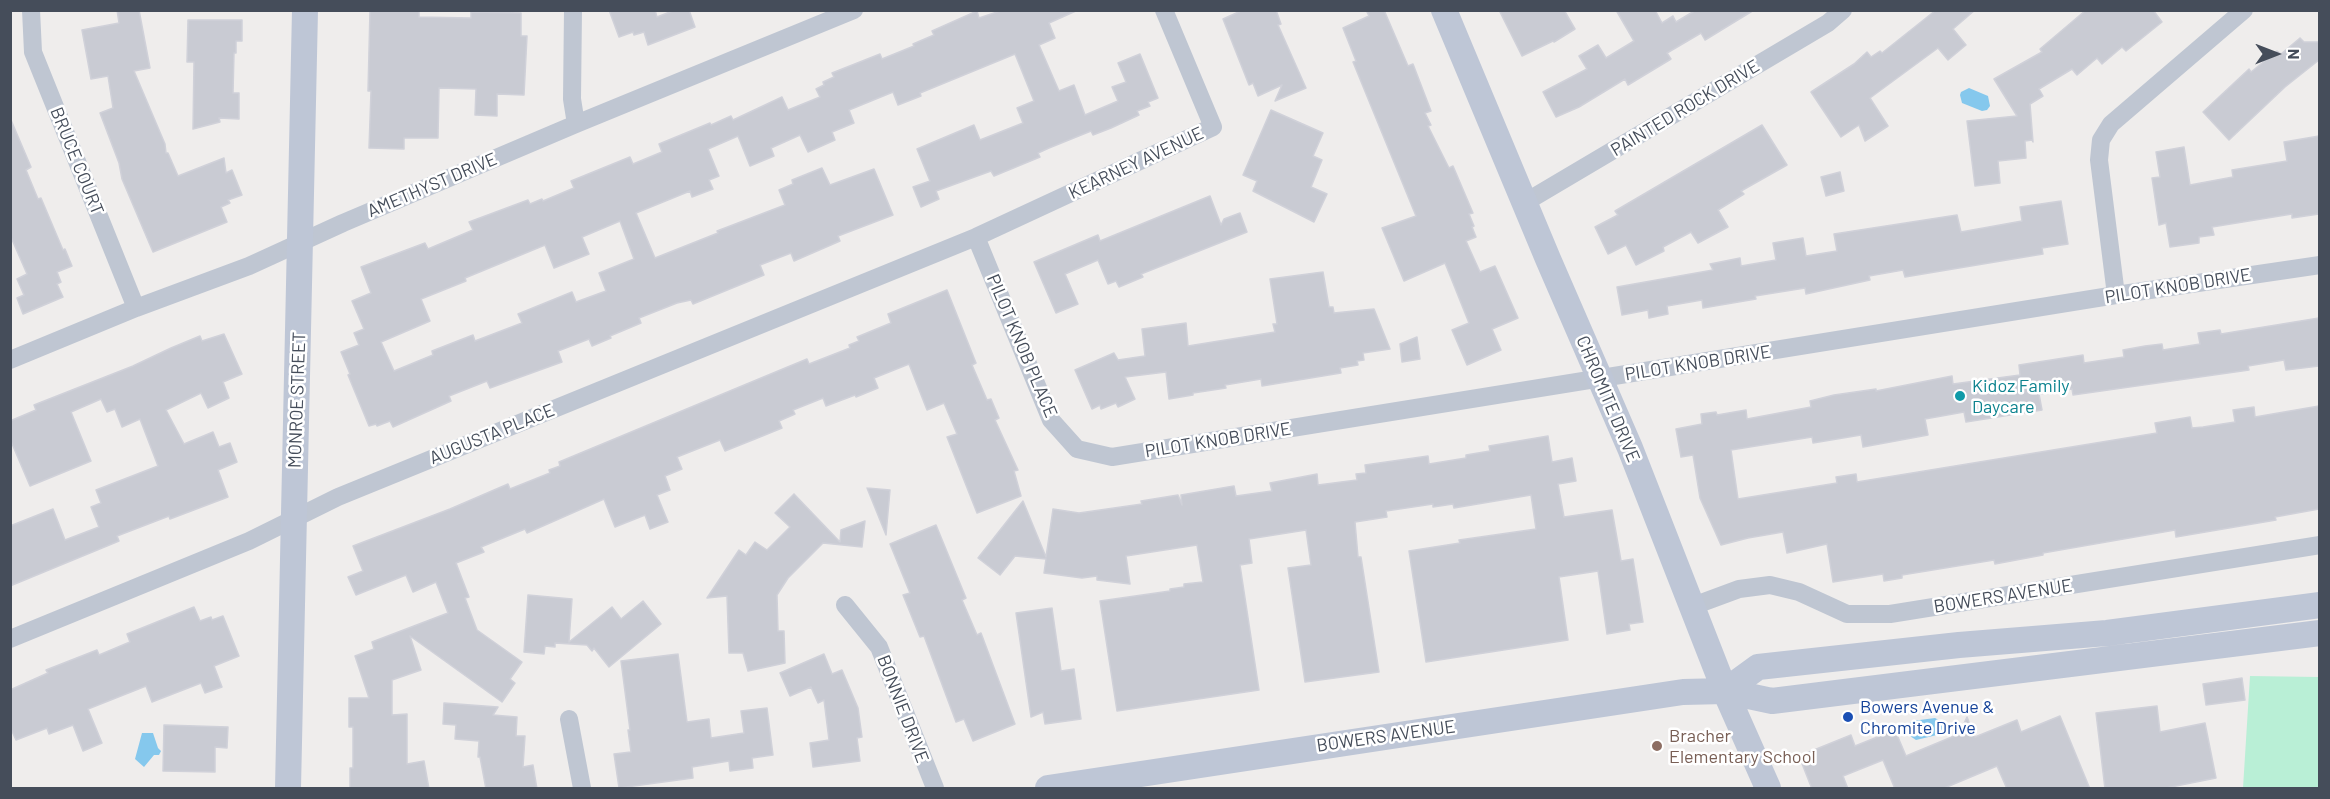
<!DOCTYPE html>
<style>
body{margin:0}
#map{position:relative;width:2330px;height:799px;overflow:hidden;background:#efedec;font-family:Barlow,sans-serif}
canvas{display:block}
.frame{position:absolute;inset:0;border:12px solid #454d5a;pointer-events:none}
.north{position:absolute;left:2246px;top:24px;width:60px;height:60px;-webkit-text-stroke:4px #fff;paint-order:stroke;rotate:90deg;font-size:16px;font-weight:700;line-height:24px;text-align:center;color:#454d5a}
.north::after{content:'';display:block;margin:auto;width:21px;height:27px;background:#454d5a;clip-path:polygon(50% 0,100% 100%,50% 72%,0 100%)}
</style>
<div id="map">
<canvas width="2330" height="799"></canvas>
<div class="frame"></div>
<div class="north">N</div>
</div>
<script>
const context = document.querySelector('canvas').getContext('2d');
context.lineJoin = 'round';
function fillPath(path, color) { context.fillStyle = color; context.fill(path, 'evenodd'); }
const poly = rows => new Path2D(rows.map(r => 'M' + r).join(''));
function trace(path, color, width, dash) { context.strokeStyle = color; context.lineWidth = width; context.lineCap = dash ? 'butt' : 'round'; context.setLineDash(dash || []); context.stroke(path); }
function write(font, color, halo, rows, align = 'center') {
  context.font = font + ' Barlow,sans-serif'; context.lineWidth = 5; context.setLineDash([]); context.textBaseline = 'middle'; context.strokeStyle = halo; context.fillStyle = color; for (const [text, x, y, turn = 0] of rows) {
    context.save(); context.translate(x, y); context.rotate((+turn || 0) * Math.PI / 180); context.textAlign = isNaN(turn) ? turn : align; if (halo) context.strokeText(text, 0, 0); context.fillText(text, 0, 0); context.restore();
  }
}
fillPath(poly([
 [2250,676,2319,677,2319,788,2243,788]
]), '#b9efd6');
fillPath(poly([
 [1969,88,1988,96,1990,106,1987,110,1982,111,1962,103,1960,95,1961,92],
 [1935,718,1941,721,1943,728,1937,735,1916,740,1907,734,1906,727,1912,721],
 [142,733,153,733,158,748,161,751,159,755,154,755,144,767,135,759]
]), '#85c8ed');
const building = poly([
 [117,10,139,10,150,68,134,71,165,144,166,153,168,153,178,176,224,158,226,173,232,170,242,195,228,200,230,203,221,207,227,222,153,252,122,179,119,163,100,113,113,108,108,76,91,79,82,30,119,23,117,10],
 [370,10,419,10,419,17,471,18,471,12,521,13,521,36,527,36,524,95,497,94,497,116,475,115,476,89,439,88,438,138,404,138,404,149,369,148,371,91,368,91,370,10],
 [609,10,655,10,657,17,675,10,689,10,695,27,648,45,644,32,634,35,633,32,619,37,609,10],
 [1003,10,1078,10,1049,23,1055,38,1039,45,1059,91,1074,85,1085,115,1118,101,1112,87,1126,82,1118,63,1140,54,1158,98,1148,102,1150,106,1137,111,1139,115,1111,128,1093,135,1091,131,1049,148,1038,153,1040,157,994,176,991,171,936,191,939,199,921,207,913,187,930,181,917,149,974,125,980,140,1023,123,1017,108,1034,101,1015,54,920,93,921,96,898,105,893,92,849,110,854,123,832,132,835,140,808,152,800,135,771,148,774,156,750,166,738,136,708,149,719,176,709,180,713,189,692,197,690,191,636,213,655,258,718,233,717,231,785,205,779,190,793,184,792,180,822,168,830,185,874,169,893,215,838,236,840,241,794,261,791,253,760,265,764,275,693,304,691,300,677,303,639,318,641,323,610,336,611,338,592,346,589,339,558,351,562,362,490,388,487,381,449,396,451,401,393,427,390,421,377,426,376,424,369,426,348,375,350,374,341,352,359,345,354,333,364,329,352,301,371,293,361,267,425,243,428,249,473,230,469,222,528,200,530,204,542,199,543,201,574,188,571,181,630,157,633,164,662,152,659,144,710,123,711,125,731,116,733,120,782,97,788,110,820,97,816,89,824,85,823,82,834,77,832,73,880,54,882,59,914,46,913,44,934,35,932,31,977,11,979,18,1003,10],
 [620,221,634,259,599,273,606,291,576,302,572,292,518,314,522,323,475,341,473,335,432,351,433,355,394,371,381,342,430,321,421,299,466,281,465,278,545,245,554,268,589,254,582,237,620,221],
 [1243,10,1276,10,1281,24,1278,25,1306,88,1275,101,1282,85,1258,96,1253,83,1249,85,1223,19,1243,10],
 [1366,10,1384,10,1408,66,1413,64,1431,111,1425,113,1431,125,1428,126,1449,168,1453,166,1473,213,1469,214,1474,226,1472,227,1476,237,1466,241,1480,272,1495,266,1518,318,1492,329,1501,350,1467,365,1452,330,1469,323,1445,263,1404,281,1382,228,1416,216,1353,62,1356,61,1343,28,1369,16,1366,10],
 [1499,10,1564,10,1575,29,1554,42,1553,41,1522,56,1499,10],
 [1616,10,1655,10,1662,23,1673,16,1676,22,1696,10,1754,10,1705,40,1701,33,1667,53,1671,59,1628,85,1625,79,1579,107,1556,117,1543,92,1587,69,1579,56,1598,45,1606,58,1634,41,1616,10],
 [1936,10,1975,10,1953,29,1966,45,1948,60,1938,48,1870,98,1888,126,1865,141,1859,125,1841,137,1811,92,1854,64,1867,52,1871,57,1880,51,1882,53,1936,10],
 [2086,10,2153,10,2162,22,2126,51,2122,47,2102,64,2097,58,2077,75,2072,69,2039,89,2043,96,2030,104,2033,142,2032,140,2025,141,2026,158,1998,161,2000,183,1975,186,1967,121,2017,116,1994,79,2042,52,2040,49,2086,10],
 [188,20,242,20,242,41,236,41,236,53,234,53,233,93,239,93,239,119,219,118,220,122,193,129,194,62,187,62,188,20],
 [2300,38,2304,42,2319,42,2319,60,2285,87,2229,140,2203,112,2249,69,2251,72,2277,51,2281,54,2300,38],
 [1271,110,1323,133,1313,156,1322,160,1311,187,1327,194,1314,222,1253,191,1257,181,1243,175,1271,110],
 [11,120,31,167,26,170,38,199,41,198,63,250,65,249,72,266,57,272,61,282,57,284,63,297,23,314,17,298,24,295,17,279,27,274,10,235,11,120],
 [1762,125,1787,165,1741,191,1744,194,1718,210,1728,227,1698,243,1691,232,1663,247,1664,251,1636,265,1626,245,1608,254,1595,227,1618,215,1615,211,1762,125],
 [2319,136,2319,214,2292,218,2292,214,2212,227,2214,235,2199,237,2199,243,2170,247,2166,223,2159,225,2152,178,2160,177,2156,152,2184,147,2190,185,2233,177,2232,170,2287,161,2284,142,2319,136],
 [1840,172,1844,191,1826,196,1821,177,1840,172],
 [1210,196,1221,225,1224,219,1240,213,1247,232,1141,274,1143,277,1119,287,1116,281,1108,284,1098,260,1065,274,1078,304,1056,313,1034,262,1098,235,1100,241,1210,196],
 [2061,201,2068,244,2042,248,2043,254,1905,277,1903,270,1869,276,1870,280,1806,294,1805,288,1755,296,1756,299,1703,308,1702,300,1667,306,1668,314,1649,318,1648,310,1622,315,1617,287,1713,270,1710,264,1740,258,1741,266,1776,260,1773,243,1803,238,1806,256,1837,251,1834,234,1957,215,1961,232,2022,221,2020,207,2061,201],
 [1323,272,1329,307,1333,307,1334,313,1374,309,1390,349,1363,353,1364,360,1357,361,1358,365,1340,368,1341,373,1262,386,1261,379,1225,385,1226,388,1193,393,1193,395,1169,399,1166,372,1125,377,1135,399,1118,407,1116,403,1101,409,1100,405,1092,409,1075,370,1114,353,1118,360,1145,356,1142,329,1186,323,1188,346,1275,332,1273,324,1277,324,1270,279,1323,272],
 [947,290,976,363,972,365,987,400,991,399,999,418,995,420,1018,470,1014,471,1021,496,977,513,947,437,957,434,944,403,927,410,909,364,874,378,878,388,856,397,855,395,826,406,823,398,793,410,795,414,779,421,782,428,755,439,725,451,720,440,677,457,682,469,665,476,670,490,657,495,668,522,650,529,645,515,615,527,604,499,527,533,525,529,481,547,484,552,456,563,469,597,465,598,477,630,522,662,510,679,515,683,502,702,410,636,421,670,392,680,392,715,407,714,407,764,424,761,429,789,350,789,350,768,353,768,353,727,349,727,349,698,369,698,355,656,374,649,372,642,448,613,436,582,413,592,406,575,356,595,348,577,363,571,353,546,450,509,508,484,510,489,550,473,549,470,560,466,559,462,790,366,807,359,809,364,850,348,849,345,859,341,857,337,891,323,888,314,947,290],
 [2319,318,2319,366,2286,370,2284,360,2248,366,2249,370,2073,395,2072,389,2039,394,2042,410,1966,422,1964,412,1925,419,1928,435,1863,447,1861,435,1813,443,1812,437,1731,450,1738,499,1837,483,1836,477,1856,474,1857,482,2157,433,2155,423,2190,417,2192,428,2203,427,2235,422,2233,410,2254,407,2255,417,2319,406,2319,509,2275,517,2276,520,2176,537,2175,530,2043,553,2043,555,1995,564,1994,560,1902,575,1902,578,1884,581,1883,574,1833,582,1827,544,1787,553,1783,532,1748,538,1721,545,1700,498,1693,455,1681,457,1676,429,1702,424,1701,414,1716,412,1717,415,1746,410,1747,419,1811,407,1810,401,1834,395,1876,389,1876,391,1952,376,1953,384,2020,375,2019,365,2083,355,2084,363,2124,357,2123,350,2145,346,2162,344,2163,350,2200,344,2198,333,2220,330,2221,334,2319,318],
 [224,334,242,374,223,382,229,398,208,408,201,393,166,410,184,444,213,432,219,447,230,443,237,462,218,470,228,497,170,519,169,516,117,536,119,541,10,586,10,526,53,509,65,540,99,527,91,507,101,503,96,490,158,466,140,419,122,427,115,409,107,412,101,399,71,412,91,461,30,486,10,439,10,421,36,410,34,405,133,366,171,348,200,336,202,341,224,334],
 [1417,337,1420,359,1402,362,1400,344,1417,337],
 [1548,436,1552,462,1572,458,1576,481,1558,484,1564,517,1612,510,1621,561,1633,559,1643,622,1629,624,1630,630,1607,634,1598,571,1559,577,1568,640,1426,662,1409,551,1460,543,1459,540,1536,529,1531,495,1454,508,1453,504,1433,507,1433,504,1386,511,1387,517,1355,522,1358,557,1361,557,1379,672,1305,682,1288,568,1311,565,1306,530,1249,539,1252,563,1240,565,1259,690,1117,711,1100,601,1170,591,1170,589,1184,587,1184,584,1203,582,1197,545,1126,556,1130,584,1097,580,1097,576,1082,578,1044,573,1046,559,1015,556,1000,575,978,558,1023,501,1046,557,1053,509,1079,513,1142,504,1141,501,1178,495,1182,505,1181,495,1234,486,1236,496,1272,491,1270,483,1317,474,1318,485,1357,480,1356,474,1366,473,1365,465,1428,456,1429,464,1466,458,1466,455,1490,451,1489,446,1548,436],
 [867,488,890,490,886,535,867,488],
 [794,494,840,542,841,530,865,521,862,547,823,543,788,578,777,595,778,631,784,631,785,663,748,671,743,653,729,653,727,596,707,598,739,550,746,555,755,542,767,550,790,527,775,513,794,494],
 [936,525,966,598,962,600,977,635,981,633,1015,724,973,741,964,719,956,722,924,636,920,637,903,595,910,593,890,544,936,525],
 [528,595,572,599,569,642,612,607,621,619,643,601,661,624,609,667,594,648,592,651,587,645,555,643,555,647,545,646,544,654,524,652,528,595],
 [194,607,200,621,211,617,212,620,223,616,239,656,214,666,222,687,205,693,201,683,152,702,146,686,88,709,102,743,83,751,73,725,49,734,47,728,16,740,10,727,10,690,48,673,46,670,97,650,99,655,130,642,127,634,194,607],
 [1052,608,1061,671,1074,669,1081,719,1045,724,1043,712,1031,717,1016,613,1052,608],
 [678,654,687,722,709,719,711,738,744,733,741,711,767,708,773,755,752,758,753,768,730,771,729,761,692,767,693,778,619,788,614,754,631,752,628,730,630,730,621,661,678,654],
 [824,654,832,674,842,670,858,708,862,737,857,738,860,761,813,767,810,743,829,740,824,700,818,703,811,687,790,696,780,673,824,654],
 [2242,678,2245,700,2206,705,2203,684,2242,678],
 [444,703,498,707,493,715,517,717,516,736,525,736,523,767,533,765,537,789,486,789,480,757,478,757,479,741,455,739,456,725,443,724,444,703],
 [2157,706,2160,732,2205,723,2216,778,2161,789,2105,789,2096,713,2157,706],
 [2060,716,2090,789,2007,789,1997,766,1942,789,1895,789,1883,760,1843,776,1848,789,1812,789,1799,756,1851,735,1855,746,1895,730,1906,756,1959,734,1967,717,1975,737,2017,720,2021,732,2060,716],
 [164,725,228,727,227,748,215,747,215,772,163,771,164,725]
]);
fillPath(building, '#c9cbd3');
trace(building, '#d0d1d9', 1.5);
trace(poly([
 [31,10,33,52,136,308],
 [573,10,572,99,576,124],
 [1524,203,1828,23,1843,10],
 [976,237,1051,420,1077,449,1112,457,2116,295,2320,265],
 [2116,295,2099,160,2101,140,2111,124,2244,10],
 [10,360,136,308,249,266,343,223,576,124,854,10],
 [845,605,879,647,935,788],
 [1693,606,1739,589,1770,585,1799,592,1847,614,1890,614,2320,545],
 [10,639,249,541,338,497,976,237,1213,127,1164,10],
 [569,719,582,788]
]), '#bfc6d2', 18);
trace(poly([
 [1444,10,1548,259,1630,448,1725,691,1768,788],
 [1725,691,1758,667,1959,645,2107,633,2320,605],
 [288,788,305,10],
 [1048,788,1683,692,1725,691,1772,701,2320,633]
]), '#bec6d6', 26);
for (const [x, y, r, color] of [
 [1960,396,6,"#0f9aa8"],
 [1848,717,6,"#1a4fb4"],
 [1657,746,6,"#8d6e63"]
]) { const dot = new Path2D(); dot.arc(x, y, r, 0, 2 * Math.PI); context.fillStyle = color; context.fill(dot); trace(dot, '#fff', 2); }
write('18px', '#454d5a', '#fff', [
 ["PAINTED ROCK DRIVE",1685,108,-31],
 ["BRUCE COURT",77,161,68],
 ["KEARNEY AVENUE",1136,163,-25],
 ["AMETHYST DRIVE",432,185,-23],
 ["PILOT KNOB DRIVE",2178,286,-9],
 ["PILOT KNOB PLACE",1022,346,67],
 ["PILOT KNOB DRIVE",1698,363,-9],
 ["CHROMITE DRIVE",1608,399,67],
 ["MONROE STREET",297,400,-88],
 ["AUGUSTA PLACE",492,434,-22],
 ["PILOT KNOB DRIVE",1218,440,-9],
 ["BOWERS AVENUE",2003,596,-9],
 ["BONNIE DRIVE",903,709,69],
 ["BOWERS AVENUE",1386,736,-8]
]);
write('18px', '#0d838f', '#fff', [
 ["Kidoz Family",1972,386],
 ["Daycare",1972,407]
], 'left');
write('18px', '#164399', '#fff', [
 ["Bowers Avenue &",1860,707],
 ["Chromite Drive",1860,728]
], 'left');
write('18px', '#785e54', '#fff', [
 ["Bracher",1669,736],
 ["Elementary School",1669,757]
], 'left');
</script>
